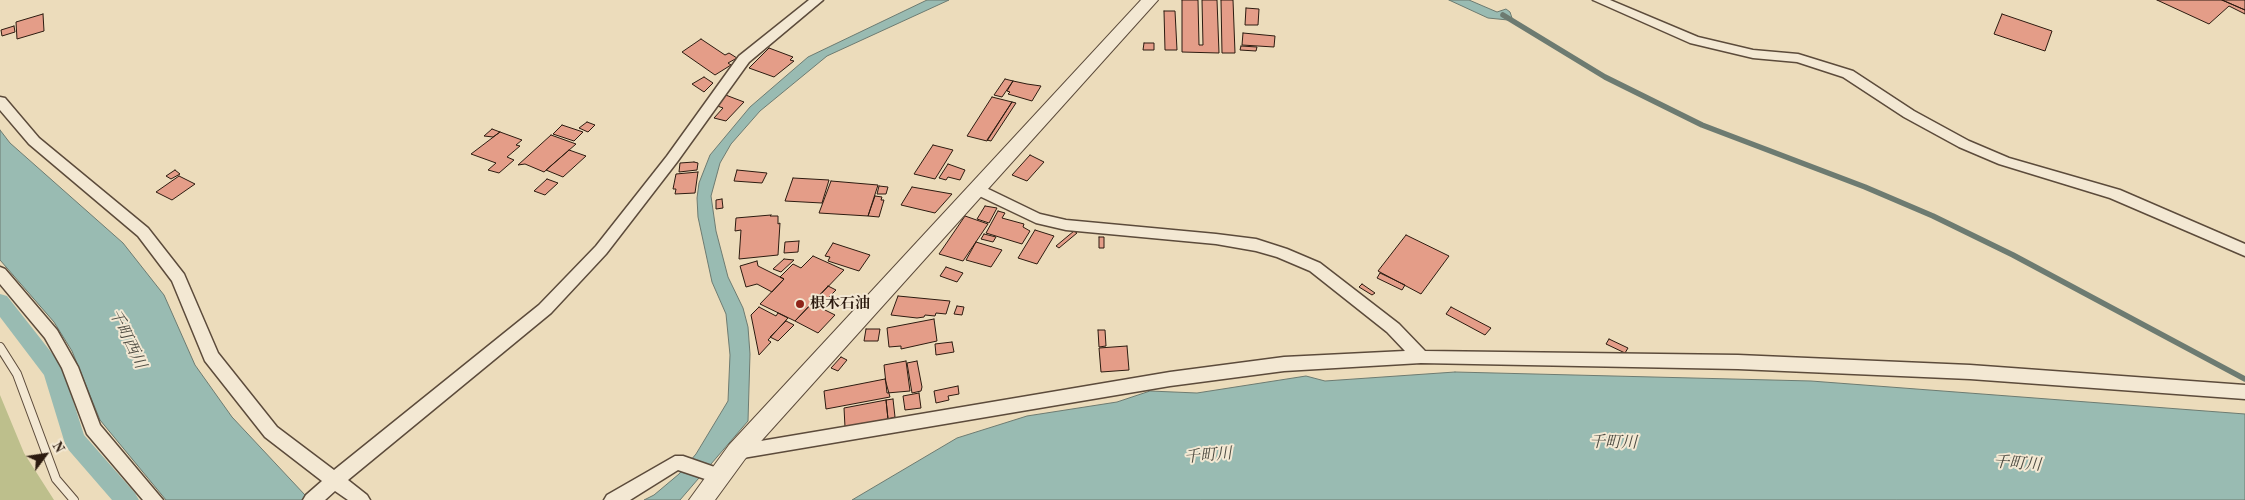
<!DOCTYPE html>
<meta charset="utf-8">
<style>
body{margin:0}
#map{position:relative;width:2245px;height:500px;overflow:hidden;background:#ecdcbb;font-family:"Old Standard TT",serif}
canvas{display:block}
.north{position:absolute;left:20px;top:430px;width:50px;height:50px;-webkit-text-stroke:4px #f3e8d3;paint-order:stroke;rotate:59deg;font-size:14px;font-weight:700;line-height:20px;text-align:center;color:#2c1b10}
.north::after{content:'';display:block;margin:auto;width:18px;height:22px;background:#2c1b10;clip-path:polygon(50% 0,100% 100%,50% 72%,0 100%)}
</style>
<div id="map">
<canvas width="2245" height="500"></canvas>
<div class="north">N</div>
</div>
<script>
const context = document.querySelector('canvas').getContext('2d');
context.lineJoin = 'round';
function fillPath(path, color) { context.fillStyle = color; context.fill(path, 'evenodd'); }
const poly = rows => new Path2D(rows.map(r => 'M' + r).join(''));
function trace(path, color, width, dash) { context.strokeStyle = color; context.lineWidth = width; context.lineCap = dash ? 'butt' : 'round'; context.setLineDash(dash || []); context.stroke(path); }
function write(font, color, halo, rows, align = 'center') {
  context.font = font + ' "Old Standard TT","Noto Serif JP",serif'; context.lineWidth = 4; context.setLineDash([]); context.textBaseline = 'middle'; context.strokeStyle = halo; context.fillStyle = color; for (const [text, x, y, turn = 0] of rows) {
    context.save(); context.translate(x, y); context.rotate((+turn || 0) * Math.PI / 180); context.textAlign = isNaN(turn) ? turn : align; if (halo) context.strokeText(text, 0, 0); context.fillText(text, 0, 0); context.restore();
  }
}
fillPath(poly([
 [0,395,24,453,54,500,0,500]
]), '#bdbf8c');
const water = poly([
 [927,0,949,0,827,56,760,111,731,144,720,163,711,196,716,231,728,277,743,308,748,327,750,354,748,421,680,500,644,500,654,495,679,474,696,454,728,401,730,355,726,314,712,282,698,217,697,198,699,183,710,155,750,107,808,57,927,0],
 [1449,0,1469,0,1497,12,1506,9,1510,12,1512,18,1508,20,1488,18,1449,0],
 [0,130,10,143,123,243,164,295,195,365,232,417,305,495,313,500,166,500,100,420,72,351,54,322,0,260,0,130],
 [1455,372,1811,381,2245,414,2245,500,852,500,957,438,1027,416,1117,402,1150,391,1197,393,1306,376,1325,381,1455,372]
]);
fillPath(water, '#99bbb2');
trace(water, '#6d7b71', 1);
trace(poly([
 [1503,15,1605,77,1702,125,1865,187,1933,216,2013,255,2245,379]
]), '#6d7b71', 5.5);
fillPath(poly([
 [0,294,7,296,62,366,84,435,135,493,139,500,112,500,66,447,44,375,0,317,0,294]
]), '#99bbb2');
const building = poly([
 [1182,0,1198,0,1199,45,1203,45,1202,0,1217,0,1219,53,1182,52,1182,0],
 [1221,0,1233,0,1235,53,1222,53,1221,0],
 [2157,0,2222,0,2245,10,2245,14,2229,6,2209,24,2157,0],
 [2222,0,2245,0,2245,10,2222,0],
 [1246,8,1259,9,1258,25,1245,25,1246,8],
 [1164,11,1175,11,1177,50,1165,50,1164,11],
 [43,14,44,31,17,39,16,22,43,14],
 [2002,14,2052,31,2045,51,1994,34,2002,14],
 [14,26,15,32,2,36,1,30,14,26],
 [1243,33,1275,36,1274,47,1242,45,1243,33],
 [701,39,725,55,729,53,737,58,728,63,731,65,715,75,682,52,701,39],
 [1144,43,1154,43,1154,50,1143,50,1144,43],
 [1241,46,1257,47,1256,51,1240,50,1241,46],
 [769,48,793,57,790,60,794,61,774,77,749,68,769,48],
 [704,77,713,83,704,92,692,84,704,77],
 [1005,79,1013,81,1002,97,994,95,1005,79],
 [1013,81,1027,84,1041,86,1032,101,1008,94,1010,92,1007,91,1013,81],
 [723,94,744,102,726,121,714,118,723,108,712,104,723,94],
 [992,97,1012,102,987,141,967,136,992,97],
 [1012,102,1016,103,991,141,987,140,1012,102],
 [587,122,595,125,588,132,579,128,587,122],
 [562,125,583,132,574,141,553,134,562,125],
 [492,129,500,132,493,137,484,136,492,129],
 [500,132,522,140,516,145,520,146,507,157,514,160,499,173,488,170,496,163,471,154,500,132],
 [551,135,576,144,544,172,525,164,518,165,551,135],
 [933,145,953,150,935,179,914,174,933,145],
 [569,150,586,156,563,177,546,170,569,150],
 [1030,155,1044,162,1027,181,1012,175,1030,155],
 [694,162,698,163,697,170,679,172,680,163,694,162],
 [948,164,965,170,960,180,948,177,946,180,939,178,948,164],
 [175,170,180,174,171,179,166,176,175,170],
 [737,170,767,173,762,183,734,181,737,170],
 [698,172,695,193,675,194,676,189,673,189,676,174,698,172],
 [179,176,195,184,172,200,156,192,179,176],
 [793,178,829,180,822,203,785,201,793,178],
 [547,179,558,183,545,195,534,191,547,179],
 [831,181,878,185,868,216,819,213,831,181],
 [879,186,888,187,886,194,877,194,879,186],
 [912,187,952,194,935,213,901,205,912,187],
 [875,196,882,197,881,200,884,200,879,217,868,216,875,196],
 [722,199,723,208,716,209,716,200,722,199],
 [985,206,997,208,989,223,977,219,985,206],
 [998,211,1005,213,1002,218,1024,224,1023,227,1030,231,1022,244,986,233,998,211],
 [771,215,770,216,778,216,778,224,780,223,778,255,739,259,741,230,735,231,736,218,771,215],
 [965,216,988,224,963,261,939,254,965,216],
 [1035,230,1054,236,1037,264,1018,258,1035,230],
 [1074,231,1077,233,1059,248,1056,246,1074,231],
 [984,234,996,237,993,242,981,239,984,234],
 [1406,235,1449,256,1421,294,1378,271,1406,235],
 [1099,237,1104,237,1104,248,1099,248,1099,237],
 [799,241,798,252,784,253,785,242,799,241],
 [976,242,1002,250,991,267,966,260,976,242],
 [833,243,870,255,859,271,828,261,830,257,825,256,833,243],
 [813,256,844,270,795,321,760,304,784,279,780,277,793,264,801,268,813,256],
 [784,259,794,260,781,272,773,269,784,259],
 [757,261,758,266,784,279,772,292,757,284,746,287,740,266,757,261],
 [946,267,963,273,957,282,940,276,946,267],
 [1380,273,1405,285,1402,290,1377,278,1380,273],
 [1362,284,1375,293,1372,295,1359,287,1362,284],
 [828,286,836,290,819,307,835,315,818,333,795,321,828,286],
 [898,296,950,301,946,314,936,313,935,316,925,315,924,317,917,318,891,315,898,296],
 [957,306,964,307,962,315,954,314,957,306],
 [759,307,776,316,778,313,788,318,768,340,771,342,759,355,751,315,759,307],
 [1451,307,1491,328,1485,335,1446,314,1451,307],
 [934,319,937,341,901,349,901,346,889,347,887,328,934,319],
 [786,321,794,325,778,341,770,337,786,321],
 [866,329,880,329,878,341,864,341,866,329],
 [1098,330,1105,330,1106,346,1099,347,1098,330],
 [1609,339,1628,348,1625,353,1606,344,1609,339],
 [952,342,954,352,936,355,935,344,952,342],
 [1127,346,1129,370,1101,372,1099,348,1127,346],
 [841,357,847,360,838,371,831,368,841,357],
 [906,361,910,391,887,393,884,365,906,361],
 [917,361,922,387,921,391,912,393,907,363,917,361],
 [885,379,890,397,826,409,824,391,885,379],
 [958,386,959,394,948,396,949,400,936,403,934,391,958,386],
 [919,393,921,408,905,410,903,396,919,393],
 [893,399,895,417,888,419,886,400,893,399],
 [886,400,888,419,845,427,844,408,886,400]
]);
fillPath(building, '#e49d88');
trace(building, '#2c1b10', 1);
const service = poly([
 [0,347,17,374,56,479,74,500]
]);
const minor = poly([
 [809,0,823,0,749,62,677,162,606,254,551,313,348,480,367,495,370,500,348,500,335,491,325,500,303,500,306,495,322,481,265,437,205,361,172,281,138,236,29,144,0,110,0,97,5,98,39,138,148,228,184,274,218,353,277,427,334,470,539,305,596,246,667,156,739,56,809,0],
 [1593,0,1610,0,1698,37,1753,50,1798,54,1853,71,1914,111,1969,141,2009,158,2120,190,2245,244,2245,256,2110,198,1999,164,1959,147,1904,117,1843,77,1797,62,1753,58,1690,43,1593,0],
 [978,184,1040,214,1066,220,1216,234,1256,239,1287,249,1320,263,1399,324,1425,351,1738,355,1970,365,2245,385,2245,399,1970,379,1738,369,1421,363,1284,371,1170,386,737,459,731,457,728,452,731,447,737,445,1170,372,1284,357,1405,351,1387,332,1310,271,1277,257,1256,251,1216,244,1066,230,1036,223,973,193,971,189,973,185,978,184],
 [0,267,5,269,57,330,78,367,100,425,163,500,143,500,87,434,62,368,45,338,0,284,0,267],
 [675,456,683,456,726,471,729,476,726,481,720,484,678,470,630,500,604,500,607,495,675,456]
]);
const tertiary = poly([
 [1141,0,1158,0,745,459,715,500,689,500,729,445,1141,0]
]);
trace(service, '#5c4b3b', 10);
trace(minor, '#5c4b3b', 3);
trace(tertiary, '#5c4b3b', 2);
trace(service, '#f3e8d3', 8);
fillPath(minor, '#f3e8d3');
fillPath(tertiary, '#f3e8d3');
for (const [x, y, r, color] of [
 [800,304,5,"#8f2418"]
]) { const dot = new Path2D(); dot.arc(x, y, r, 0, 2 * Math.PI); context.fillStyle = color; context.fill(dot); trace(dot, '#f3e8d3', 2); }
write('bold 15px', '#2c1b10', '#f3e8d3', [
 ["根木石油",810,304]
], 'left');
write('italic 16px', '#4d4b41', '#f3e8d3', [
 ["千町西川",127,339,64],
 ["千町川",1613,443,1],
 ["千町川",1208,456,-5],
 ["千町川",2017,464,4]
]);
</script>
